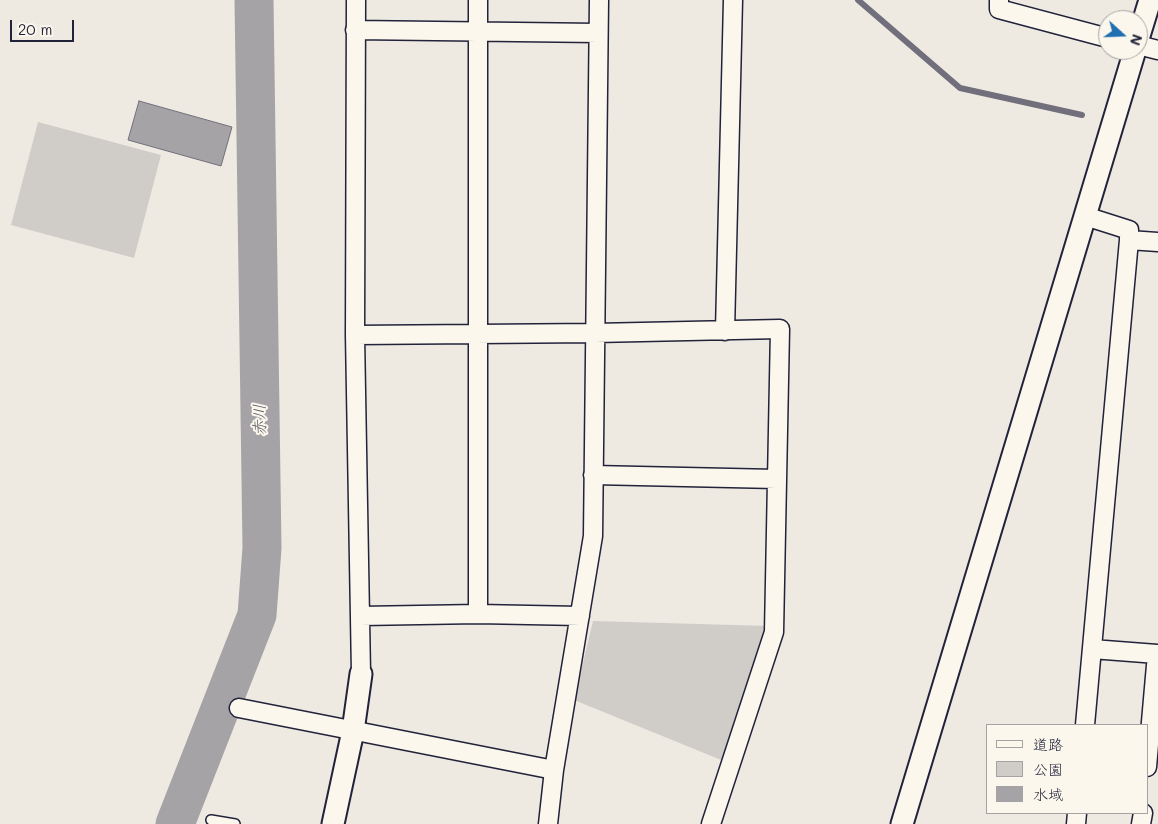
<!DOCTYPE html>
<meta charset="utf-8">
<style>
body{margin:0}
#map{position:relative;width:1158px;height:824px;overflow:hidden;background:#eeeae2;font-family:Mali,"Klee One",sans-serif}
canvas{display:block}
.legend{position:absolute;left:986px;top:724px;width:162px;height:90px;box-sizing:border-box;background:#fbf7ec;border:1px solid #a4a2a5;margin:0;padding:6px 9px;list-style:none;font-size:15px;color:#22223b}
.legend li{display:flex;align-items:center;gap:10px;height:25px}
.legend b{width:25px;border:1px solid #a4a2a5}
.north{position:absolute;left:1098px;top:10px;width:50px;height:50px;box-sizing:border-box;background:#fbf7ec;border:1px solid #a4a2a5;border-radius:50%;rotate:110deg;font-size:14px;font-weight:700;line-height:20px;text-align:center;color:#22223b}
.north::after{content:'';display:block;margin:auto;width:18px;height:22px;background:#1f6fb2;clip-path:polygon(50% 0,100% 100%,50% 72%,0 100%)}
.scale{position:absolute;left:10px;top:20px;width:64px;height:22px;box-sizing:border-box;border:2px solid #22223b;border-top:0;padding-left:6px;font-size:15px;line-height:18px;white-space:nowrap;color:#22223b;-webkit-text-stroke:4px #fbf7ec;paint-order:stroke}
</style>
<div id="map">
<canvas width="1158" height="824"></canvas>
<ul class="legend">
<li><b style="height:6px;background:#fbf7ec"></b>道路</li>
<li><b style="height:14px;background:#d0cdc9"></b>公園</li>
<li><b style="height:14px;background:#a6a3a7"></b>水域</li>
</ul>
<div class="north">N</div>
<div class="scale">20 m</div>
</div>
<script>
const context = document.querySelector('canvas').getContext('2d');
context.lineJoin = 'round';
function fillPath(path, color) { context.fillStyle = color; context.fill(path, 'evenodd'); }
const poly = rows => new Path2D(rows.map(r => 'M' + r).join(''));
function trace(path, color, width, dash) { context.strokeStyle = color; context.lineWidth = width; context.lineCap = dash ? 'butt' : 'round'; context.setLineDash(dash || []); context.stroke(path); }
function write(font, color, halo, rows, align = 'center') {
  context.font = font + ' Mali,"Klee One",sans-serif'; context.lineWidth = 4; context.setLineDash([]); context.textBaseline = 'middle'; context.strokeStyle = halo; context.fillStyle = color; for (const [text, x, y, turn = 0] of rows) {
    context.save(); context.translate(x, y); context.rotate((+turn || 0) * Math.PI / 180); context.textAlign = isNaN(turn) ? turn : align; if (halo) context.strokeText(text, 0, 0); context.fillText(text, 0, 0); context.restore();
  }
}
fillPath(poly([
 [38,122,161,155,134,258,11,225],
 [593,621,770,626,731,764,574,700]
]), '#d0cdc9');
const water = poly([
 [139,101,232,127,221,166,128,140,139,101]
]);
fillPath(water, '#a6a3a7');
trace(water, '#716f7c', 1);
trace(poly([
 [858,0,960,88,1082,115]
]), '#716f7c', 6);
trace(poly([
 [175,824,257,615,262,548,254,0]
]), '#a6a3a7', 39);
const service = poly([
 [211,820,235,824]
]);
const minor = poly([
 [356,0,355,335,361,674],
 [999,0,999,9,1108,38],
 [355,30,598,33],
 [1138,45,1158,50],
 [1085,216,1129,230,1129,240,1085,725],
 [1129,240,1158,242],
 [725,331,733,0],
 [355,335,595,333,780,329,774,632,711,824],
 [593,475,776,479],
 [478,614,478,0],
 [361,616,478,614,580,616],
 [1092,649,1157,654,1147,767],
 [239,708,554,770],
 [548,824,554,770,593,536,599,0],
 [1076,824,1077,813],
 [1141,824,1143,813]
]);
const tertiary = poly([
 [1138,39,1150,0],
 [333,824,353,731,361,674],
 [902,824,1135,50]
]);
trace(service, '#22223b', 12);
trace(minor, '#22223b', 21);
trace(tertiary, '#22223b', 25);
trace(service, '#fbf7ec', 9);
trace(minor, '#fbf7ec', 18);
trace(tertiary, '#fbf7ec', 21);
write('italic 16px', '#575666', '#fbf7ec', [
 ["赤川",260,420,-91]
]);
</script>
